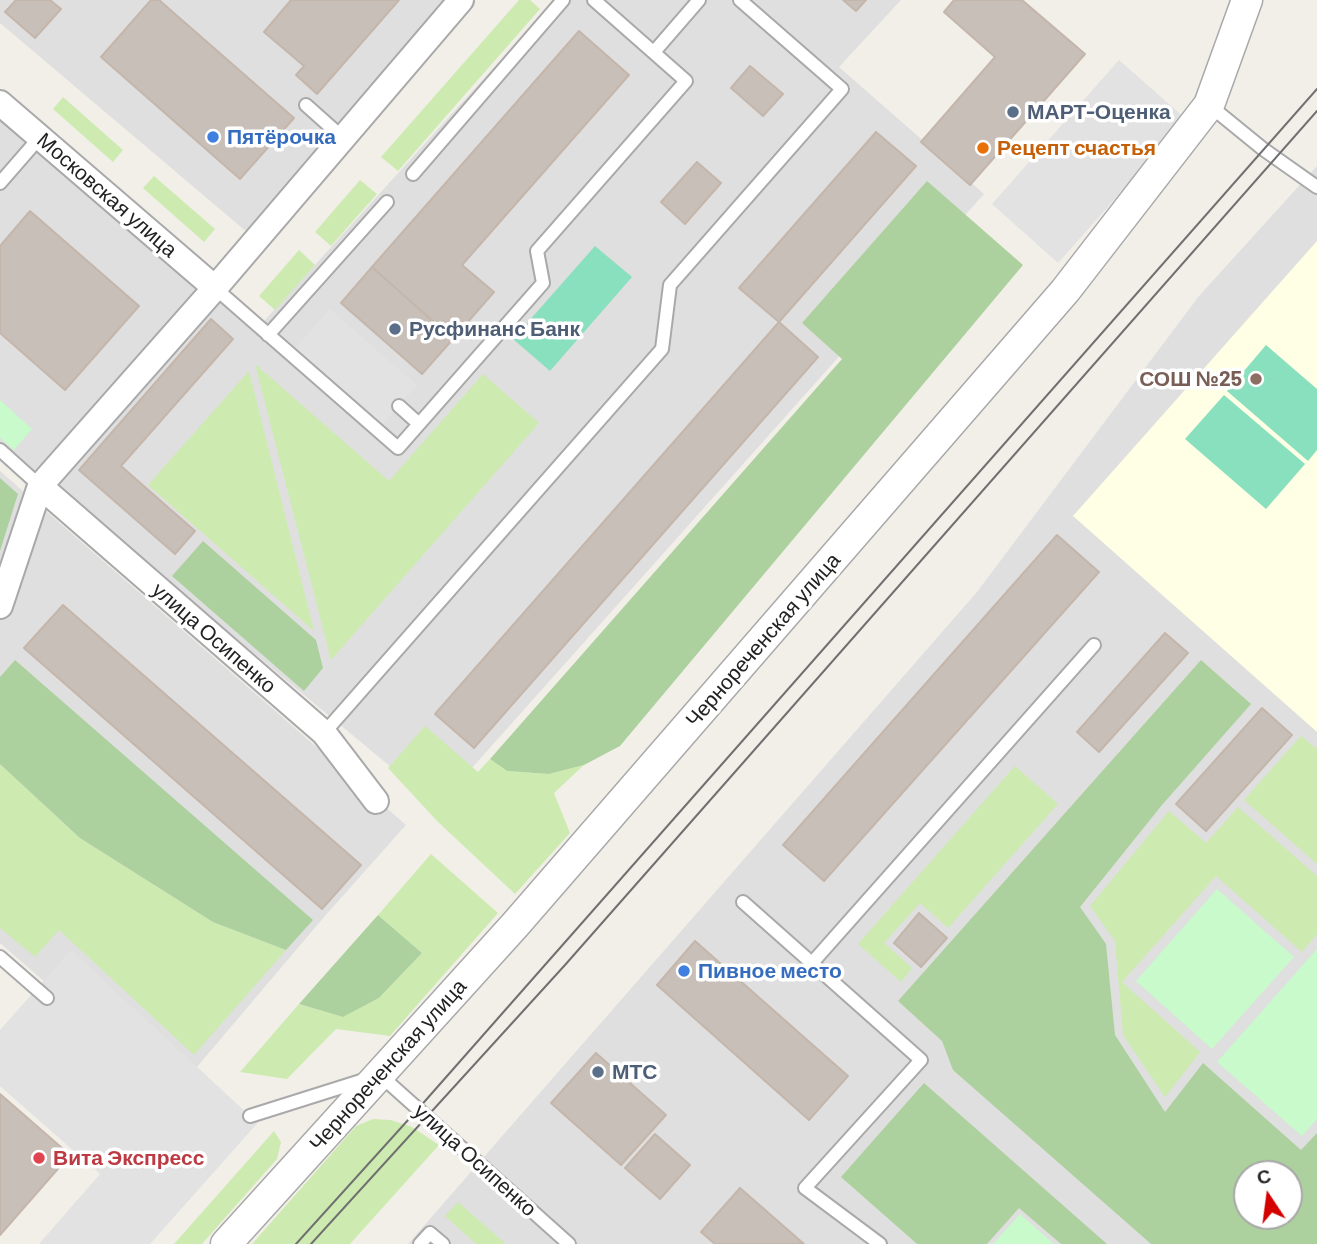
<!DOCTYPE html>
<meta charset="utf-8">
<style>
body{margin:0}
#map{position:relative;width:1317px;height:1244px;overflow:hidden;background:#f2efe9;font-family:Barlow,sans-serif}
canvas{display:block}
.north{position:absolute;left:1233px;top:1160px;width:70px;height:70px;box-sizing:border-box;background:#fff;border:2px solid #a7a7a7;border-radius:50%;rotate:347deg;font-size:19px;font-weight:700;line-height:28px;text-align:center;color:#222}
.north::after{content:'';display:block;margin:auto;width:24px;height:32px;background:#d40000;clip-path:polygon(50% 0,100% 100%,50% 72%,0 100%)}
</style>
<div id="map">
<canvas width="1317" height="1244"></canvas>
<div class="north">С</div>
</div>
<script>
const context = document.querySelector('canvas').getContext('2d');
context.lineJoin = 'round';
function fillPath(path, color) { context.fillStyle = color; context.fill(path, 'evenodd'); }
const poly = rows => new Path2D(rows.map(r => 'M' + r).join(''));
function trace(path, color, width, dash) { context.strokeStyle = color; context.lineWidth = width; context.lineCap = dash ? 'butt' : 'round'; context.setLineDash(dash || []); context.stroke(path); }
function write(font, color, halo, rows, align = 'center') {
  context.font = font + ' Barlow,sans-serif'; context.lineWidth = 7; context.setLineDash([]); context.textBaseline = 'middle'; context.strokeStyle = halo; context.fillStyle = color; for (const [text, x, y, turn = 0] of rows) {
    context.save(); context.translate(x, y); context.rotate((+turn || 0) * Math.PI / 180); context.textAlign = isNaN(turn) ? turn : align; if (halo) context.strokeText(text, 0, 0); context.fillText(text, 0, 0); context.restore();
  }
}
fillPath(poly([
 [0,0,448,0,248,233,0,23],
 [555,0,901,0,839,67,984,194,438,806,0,443,0,112,255,331],
 [1317,166,1317,1244,408,1244,977,592,1199,296],
 [1247,1174,1289,1174,1289,1216,1247,1216],
 [0,471,406,825,324,917,174,1094,0,943]
]), '#e0dfdf');
fillPath(poly([
 [1317,241,1317,732,1073,516]
]), '#ffffe5');
fillPath(poly([
 [519,0,530,0,540,9,398,171,381,157],
 [63,97,123,150,113,162,53,109],
 [154,176,215,229,204,242,143,188],
 [360,180,377,194,331,246,315,232],
 [299,250,315,265,275,310,259,296],
 [255,364,389,481,483,374,539,423,331,660],
 [249,371,314,631,148,485],
 [425,726,478,772,490,759,507,771,549,774,584,765,554,793,570,833,515,894,437,821,388,768],
 [1301,736,1317,749,1317,864,1244,800],
 [0,764,80,838,213,922,286,950,194,1055,59,930,35,957,0,928],
 [1015,766,1058,804,948,928,920,903,884,943,912,968,901,982,858,944],
 [1238,807,1317,876,1317,934,1302,952,1216,876,1122,982,1200,1052,1165,1097,1123,1035,1115,941,1090,906,1169,811,1206,843],
 [431,854,498,913,390,1036,336,1029,287,1079,240,1072,299,1004,343,1017,379,998,422,953,378,915],
 [373,1119,391,1120,412,1127,439,1145,350,1244,252,1244,356,1126],
 [274,1131,281,1142,277,1159,202,1244,174,1244],
 [458,1202,506,1244,476,1244,445,1216]
]), '#cdebb0');
fillPath(poly([
 [927,181,1023,265,620,746,584,765,549,774,507,771,490,759,842,359,802,323],
 [0,478,18,494,0,551],
 [203,541,316,640,323,668,304,691,172,576],
 [15,660,313,920,286,950,213,922,80,838,0,764,0,677],
 [1201,660,1251,704,1162,805,1080,907,1106,944,1115,1035,1165,1112,1203,1063,1301,1150,1317,1133,1317,1244,1151,1244,953,1070,942,1041,898,1001],
 [1247,1174,1289,1174,1289,1216,1247,1216],
 [378,915,422,953,379,998,343,1017,299,1004],
 [924,1083,1107,1244,1061,1244,1019,1208,987,1244,917,1244,841,1177]
]), '#add19e');
fillPath(poly([
 [0,400,32,429,14,450,0,438],
 [1217,889,1294,957,1212,1049,1136,981],
 [1317,949,1317,1119,1302,1136,1217,1062],
 [1020,1214,1054,1244,993,1244]
]), '#c8facc');
fillPath(poly([
 [595,246,632,277,550,371,513,339],
 [1266,345,1317,389,1317,450,1308,461,1227,391],
 [1224,395,1305,464,1266,509,1185,439]
]), '#88e0be');
fillPath(poly([
 [1119,60,1186,119,1058,263,992,204],
 [330,309,417,385,381,426,294,349],
 [71,950,250,1116,262,1118,150,1244,39,1244,100,1174,0,1086,0,1030]
]), '#e2e2e2');
const building = poly([
 [16,0,50,0,61,9,35,38,5,12,16,0],
 [151,0,159,0,294,118,240,179,101,57,151,0],
 [291,0,399,0,317,94,296,75,304,66,264,32,291,0],
 [843,0,866,0,856,11,843,0],
 [954,0,1022,0,1085,54,970,185,921,142,995,57,944,12,954,0],
 [579,31,629,75,462,265,494,292,453,339,372,267,579,31],
 [750,66,783,94,763,116,731,88,750,66],
 [876,132,916,166,779,322,739,288,876,132],
 [697,162,721,183,685,224,661,202,697,162],
 [30,211,139,306,65,390,0,333,0,246,30,211],
 [372,267,453,339,422,374,341,303,372,267],
 [211,319,233,339,121,466,195,531,175,554,79,470,211,319],
 [779,322,818,357,474,748,435,714,779,322],
 [1057,535,1099,572,824,881,783,845,1057,535],
 [63,605,361,865,322,909,24,648,63,605],
 [1165,633,1188,653,1099,752,1077,732,1165,633],
 [1262,708,1292,735,1206,831,1176,804,1262,708],
 [919,913,947,938,921,967,894,943,919,913],
 [695,941,848,1076,809,1120,657,985,695,941],
 [596,1053,666,1115,621,1165,551,1103,596,1053],
 [0,1094,70,1155,0,1235,0,1094],
 [655,1134,690,1165,660,1199,625,1168,655,1134],
 [740,1188,804,1244,715,1244,701,1232,740,1188]
]);
fillPath(building, '#c7bfb8');
trace(building, '#c4b6ab', 2);
const service = poly([
 [654,52,699,0],
 [306,105,343,138],
 [1209,105,1263,149,1317,187],
 [413,174,563,0],
 [0,183,40,137],
 [215,288,398,448,543,283,537,251,686,81,594,0],
 [268,335,387,202],
 [399,406,419,424],
 [0,450,40,486],
 [324,733,662,349,670,285,842,89,740,0],
 [743,902,921,1060,805,1188,880,1244],
 [0,957,47,998],
 [812,963,1094,645],
 [250,1116,380,1075,569,1244],
 [420,1244,430,1233,443,1244]
]);
const minor = poly([
 [0,103,215,288],
 [40,486,324,733,376,801],
 [0,606,40,486,215,288,461,0]
]);
const tertiary = poly([
 [226,1244,515,925,1065,291,1209,105,1247,0]
]);
trace(service, '#a9a9a9', 16);
trace(minor, '#a9a9a9', 28);
trace(tertiary, '#a9a9a9', 33);
trace(service, '#fff', 12);
trace(minor, '#fff', 24);
trace(tertiary, '#fff', 30);
trace(poly([
 [296,1244,418,1109,1317,89],
 [311,1244,565,965,1317,111]
]), '#707070', 2);
for (const [x, y, r, color] of [
 [1013,112,7,"#5c6f8a"],
 [213,137,7,"#3f7fe0"],
 [983,148,7,"#e8710a"],
 [395,329,7,"#5c6f8a"],
 [1256,379,7,"#8d6e63"],
 [684,971,7,"#3f7fe0"],
 [598,1072,7,"#5c6f8a"],
 [39,1158,7,"#e0444e"]
]) { const dot = new Path2D(); dot.arc(x, y, r, 0, 2 * Math.PI); context.fillStyle = color; context.fill(dot); trace(dot, '#fff', 2.5); }
write('bold 21px', '#4e5e75', '#fff', [
 ["МАРТ-Оценка",1027,112],
 ["Русфинанс Банк",409,329],
 ["МТС",612,1072]
], 'left');
write('bold 21px', '#366cbe', '#fff', [
 ["Пятёрочка",227,137],
 ["Пивное место",698,971]
], 'left');
write('bold 21px', '#c56008', '#fff', [
 ["Рецепт счастья",997,148]
], 'left');
write('21px', '#222', '#fff', [
 ["Московская улица",107,195,41],
 ["улица Осипенко",214,638,41],
 ["Чернореченская улица",763,640,-49],
 ["Чернореченская улица",388,1065,-48],
 ["улица Осипенко",475,1160,42]
]);
write('bold 21px', '#785e54', '#fff', [
 ["СОШ №25",1242,379]
], 'right');
write('bold 21px', '#be3a42', '#fff', [
 ["Вита Экспресс",53,1158]
], 'left');
</script>
